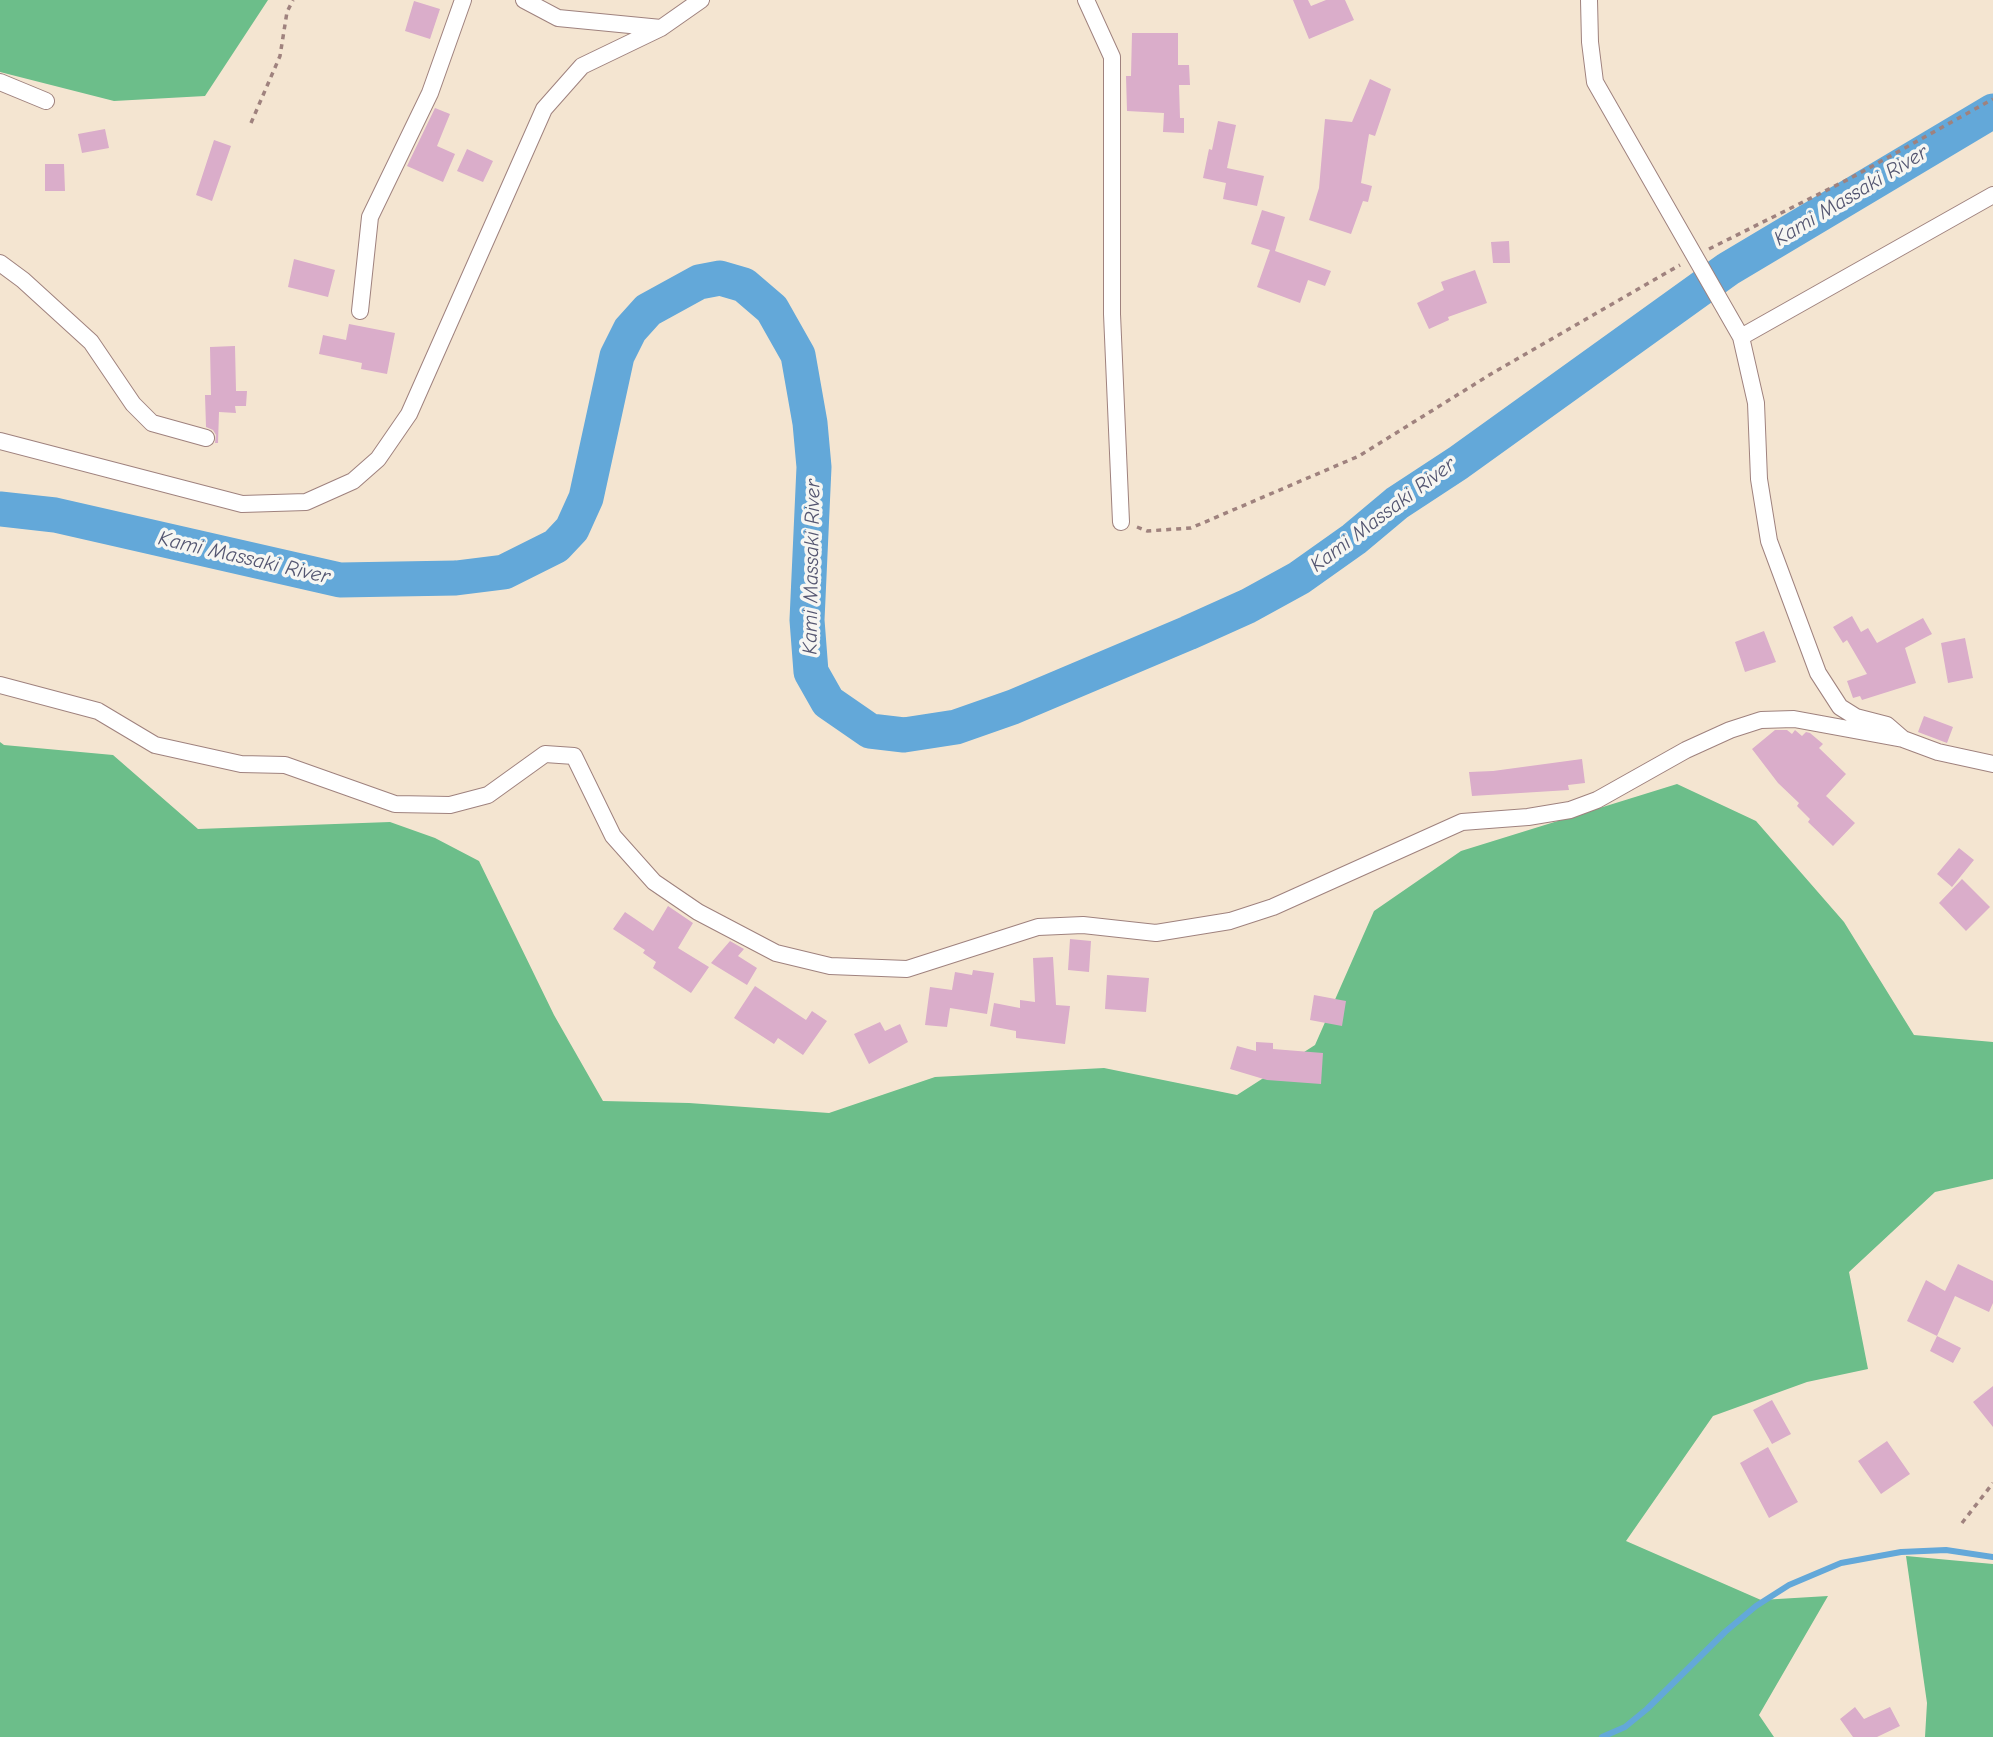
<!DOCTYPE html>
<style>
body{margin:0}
canvas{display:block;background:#f4e5d1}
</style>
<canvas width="1993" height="1737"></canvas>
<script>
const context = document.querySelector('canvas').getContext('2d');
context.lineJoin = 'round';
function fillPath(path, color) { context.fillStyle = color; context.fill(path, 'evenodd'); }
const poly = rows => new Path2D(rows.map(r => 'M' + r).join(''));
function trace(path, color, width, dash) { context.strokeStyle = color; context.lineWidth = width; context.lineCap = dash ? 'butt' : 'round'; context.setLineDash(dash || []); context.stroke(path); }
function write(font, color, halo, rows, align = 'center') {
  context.font = font + ' "Comic Neue",sans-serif'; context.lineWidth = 7; context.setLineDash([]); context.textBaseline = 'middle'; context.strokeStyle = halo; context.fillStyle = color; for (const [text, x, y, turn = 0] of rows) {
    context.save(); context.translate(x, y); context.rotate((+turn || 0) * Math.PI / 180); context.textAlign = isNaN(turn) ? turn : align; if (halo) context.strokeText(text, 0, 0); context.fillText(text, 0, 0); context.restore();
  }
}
fillPath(poly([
 [0,0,268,0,205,96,114,101,0,72],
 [0,742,4,745,113,755,198,829,390,822,435,838,479,861,554,1015,603,1101,689,1103,829,1113,935,1077,1104,1068,1237,1095,1315,1045,1374,911,1461,851,1677,784,1756,821,1844,922,1914,1035,1993,1042,1993,1179,1935,1192,1849,1272,1868,1369,1807,1382,1713,1416,1626,1541,1761,1600,1828,1596,1759,1715,1774,1737,0,1737],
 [1906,1556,1993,1564,1993,1737,1925,1737,1927,1703]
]), '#6cbe8a');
trace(poly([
 [1602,1737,1625,1727,1647,1709,1725,1632,1756,1606,1789,1585,1841,1563,1901,1552,1946,1550,1993,1557]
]), '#63a8d9', 6);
trace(poly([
 [0,509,55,515,340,580,456,578,504,572,556,546,572,529,586,498,617,356,630,330,648,310,699,282,720,278,744,285,772,309,798,355,810,423,814,467,807,620,811,672,828,702,870,731,904,735,956,727,1013,707,1188,633,1248,606,1299,578,1354,539,1397,503,1458,463,1728,269,1993,111]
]), '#63a8d9', 35);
fillPath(poly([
 [1293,0,1308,0,1311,6,1326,0,1345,0,1354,20,1309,39],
 [414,1,440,9,430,39,405,31],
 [1132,33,1178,33,1178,65,1189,65,1190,85,1179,85,1180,118,1184,118,1184,133,1163,132,1164,113,1127,111,1126,76,1131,76],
 [1370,79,1391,89,1375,136,1369,134,1361,183,1372,186,1368,202,1363,201,1351,234,1309,220,1319,188,1325,119,1352,122],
 [435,108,450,114,437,146,455,154,443,182,407,166],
 [1218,121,1236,125,1227,168,1264,176,1257,206,1223,199,1226,183,1203,178,1209,149,1212,150],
 [105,129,109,148,82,153,78,134],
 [214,140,231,146,212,201,196,195],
 [467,149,493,161,483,182,457,171],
 [45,164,64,164,65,191,45,191],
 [1262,210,1285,217,1275,251,1331,271,1325,286,1308,280,1300,303,1257,287,1270,250,1251,244],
 [1509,241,1510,263,1493,263,1491,242],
 [294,259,335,270,328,297,288,287],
 [1475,270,1487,303,1448,317,1449,320,1429,329,1417,303,1444,290,1441,282],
 [349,324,395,333,387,374,361,369,362,363,319,354,323,335,346,340],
 [235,346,236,391,247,391,246,406,235,406,236,413,219,412,218,443,215,443,216,435,213,430,206,427,205,395,211,395,210,347],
 [1852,616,1861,632,1868,628,1877,643,1923,618,1932,634,1905,648,1916,683,1862,700,1860,696,1853,698,1847,681,1867,674,1847,640,1843,643,1833,627],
 [1764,631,1776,662,1745,672,1735,642],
 [1965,638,1973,678,1948,683,1941,643],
 [1924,716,1953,727,1947,743,1918,732],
 [1775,730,1787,730,1792,734,1795,730,1802,736,1806,732,1810,733,1823,744,1819,748,1846,774,1826,796,1855,823,1833,846,1808,822,1810,819,1797,806,1799,803,1778,783,1752,749],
 [1582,759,1585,783,1568,785,1569,790,1472,796,1469,772,1493,771],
 [1959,848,1974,860,1952,887,1937,874],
 [1962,879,1990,907,1966,931,1939,903],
 [668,906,693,923,678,948,709,967,691,993,653,968,656,962,643,953,645,950,613,929,625,912,653,931],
 [1070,939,1091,941,1089,972,1068,970],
 [730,941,744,949,738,956,757,968,747,985,711,963],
 [1053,957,1056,1005,1070,1006,1065,1044,1016,1038,1016,1031,990,1026,994,1003,1020,1008,1020,1000,1035,1002,1033,958],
 [973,970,994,973,987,1014,950,1008,947,1027,925,1025,930,987,952,990,955,972,972,975],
 [1107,975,1149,978,1146,1012,1105,1009],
 [755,986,806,1020,812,1011,827,1021,803,1055,778,1038,774,1044,734,1018],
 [1314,995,1346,1001,1342,1026,1310,1020],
 [880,1022,885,1031,900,1024,908,1042,869,1064,854,1034],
 [1256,1042,1273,1043,1273,1049,1323,1053,1321,1084,1267,1080,1230,1069,1237,1046,1256,1051],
 [1958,1264,1993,1281,1993,1303,1989,1312,1955,1296,1937,1336,1907,1321,1926,1280,1945,1291],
 [1937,1336,1961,1348,1953,1363,1930,1351],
 [1993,1386,1993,1427,1973,1402],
 [1772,1400,1791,1434,1772,1444,1753,1410],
 [1887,1441,1910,1474,1881,1494,1858,1461],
 [1768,1447,1798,1502,1769,1518,1740,1463],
 [1855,1707,1864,1719,1890,1707,1900,1726,1877,1737,1853,1737,1840,1719]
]), '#daadca');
const street = poly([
 [524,0,558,18,661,28],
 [1086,0,1112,57,1112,314,1121,522],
 [1589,0,1590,42,1595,82,1741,337,1756,403,1759,479,1769,541,1818,673,1840,707,1856,717,1887,725,1902,738],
 [0,82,46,101],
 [0,263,23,280,91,342,133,404,152,423,206,438],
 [360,311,370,217,430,93,463,0],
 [1741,337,1993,195],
 [0,441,242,504,306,502,353,481,378,459,409,414,544,109,582,66,661,28,701,0],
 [0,685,98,711,155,745,241,764,285,765,395,804,450,805,488,795,545,754,574,756,613,836,654,882,698,912,776,953,830,966,907,969,1038,927,1083,925,1156,933,1230,921,1273,907,1462,822,1528,817,1570,810,1597,800,1686,750,1730,730,1761,720,1794,719,1903,739,1938,752,1993,764]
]);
trace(street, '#9f827e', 18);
trace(poly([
 [251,123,280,56,287,12,293,0],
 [1709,249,1849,179,1993,99],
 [1137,527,1147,531,1191,528,1359,456,1491,374,1680,265],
 [1962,1523,1993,1483]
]), '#9f827e', 3.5, [5, 5]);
trace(street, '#fff', 16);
write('italic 21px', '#545671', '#f6f6f2', [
 ["Kami Massaki River",1851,196,-31],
 ["Kami Massaki River",1383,515,-37],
 ["Kami Massaki River",244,558,13],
 ["Kami Massaki River",812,567,-89]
]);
</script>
